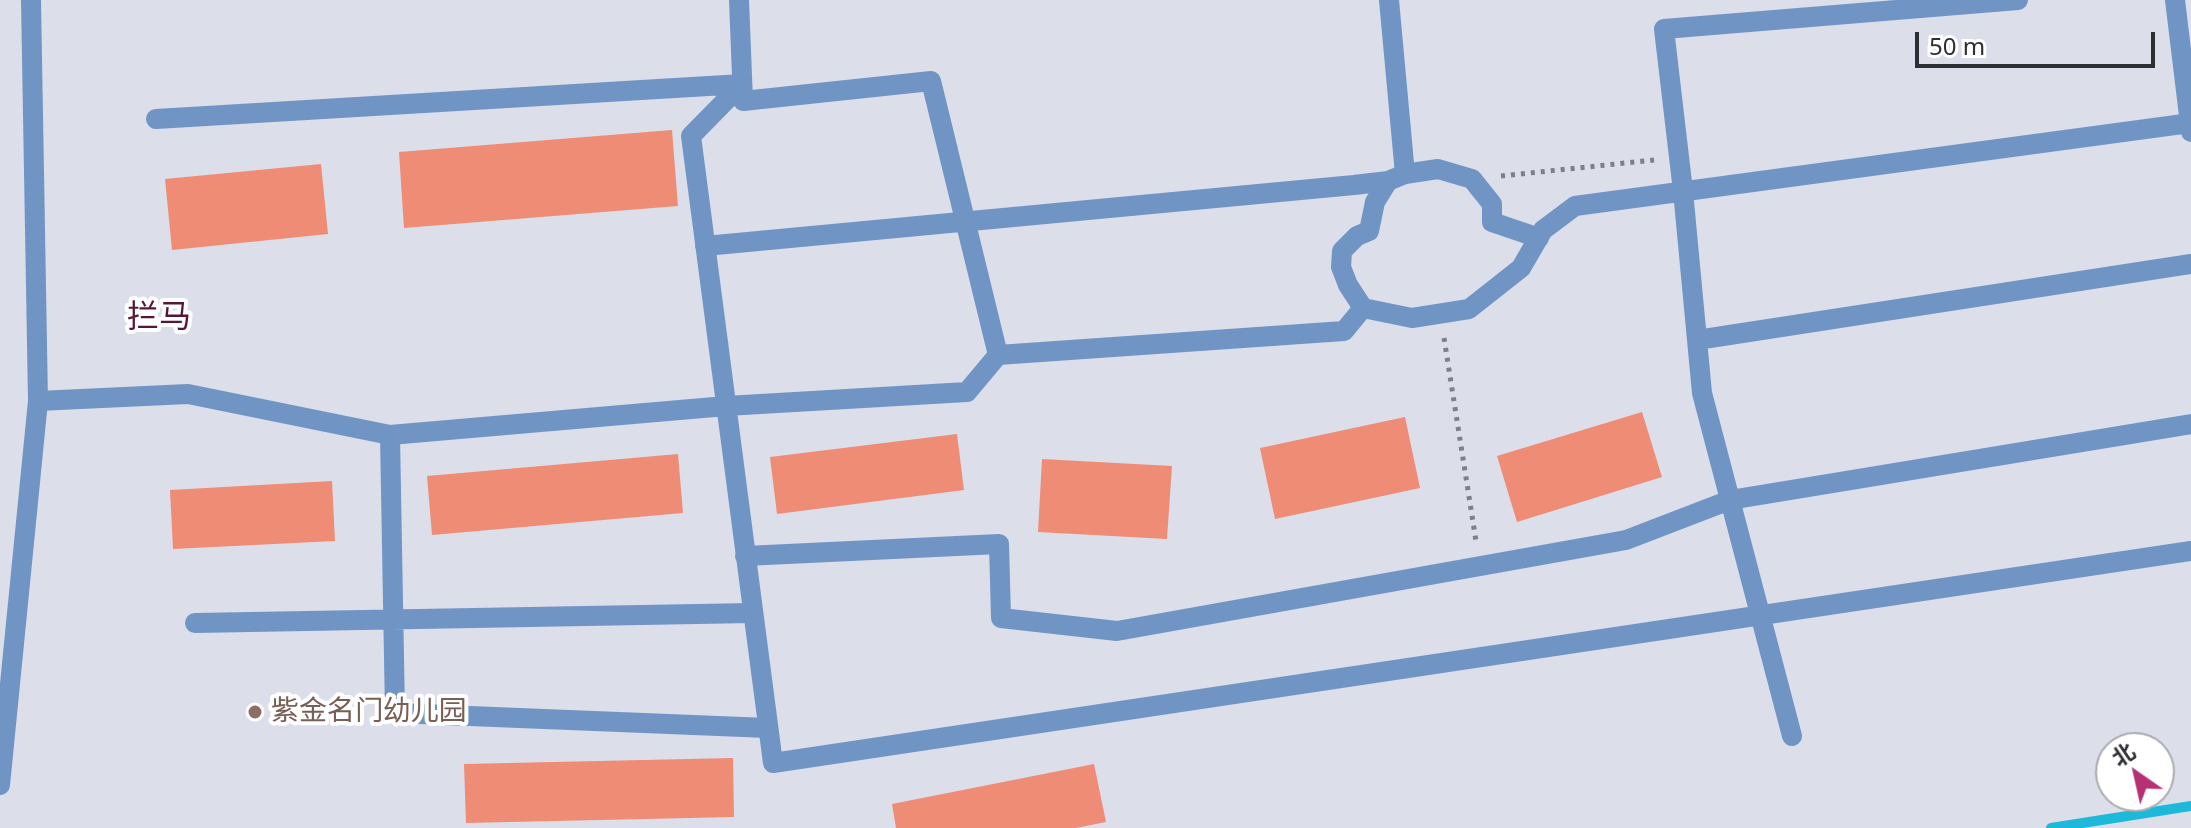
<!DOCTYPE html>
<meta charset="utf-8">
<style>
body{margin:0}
#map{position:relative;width:2191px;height:828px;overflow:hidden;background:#dcdeea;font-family:"Noto Sans","Noto Sans SC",sans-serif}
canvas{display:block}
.north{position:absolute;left:2095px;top:732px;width:80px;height:80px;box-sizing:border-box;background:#fff;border:2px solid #abacad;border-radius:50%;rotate:326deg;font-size:22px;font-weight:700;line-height:32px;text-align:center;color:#2e2f33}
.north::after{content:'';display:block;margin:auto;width:28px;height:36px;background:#b73073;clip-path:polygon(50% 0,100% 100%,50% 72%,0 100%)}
.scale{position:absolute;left:1915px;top:32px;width:240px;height:36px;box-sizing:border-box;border:4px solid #2e2f33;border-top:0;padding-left:10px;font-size:24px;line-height:28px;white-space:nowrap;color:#2e2f33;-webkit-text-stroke:6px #fff;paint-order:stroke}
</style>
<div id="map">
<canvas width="2191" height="828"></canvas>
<div class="north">北</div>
<div class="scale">50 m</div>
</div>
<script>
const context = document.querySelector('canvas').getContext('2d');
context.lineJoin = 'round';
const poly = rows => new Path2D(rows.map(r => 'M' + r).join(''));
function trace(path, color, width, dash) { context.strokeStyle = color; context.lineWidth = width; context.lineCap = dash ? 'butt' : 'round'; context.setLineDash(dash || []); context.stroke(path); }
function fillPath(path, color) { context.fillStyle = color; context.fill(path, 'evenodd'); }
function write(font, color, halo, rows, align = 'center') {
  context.font = font + ' "Noto Sans","Noto Sans SC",sans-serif'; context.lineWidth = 8; context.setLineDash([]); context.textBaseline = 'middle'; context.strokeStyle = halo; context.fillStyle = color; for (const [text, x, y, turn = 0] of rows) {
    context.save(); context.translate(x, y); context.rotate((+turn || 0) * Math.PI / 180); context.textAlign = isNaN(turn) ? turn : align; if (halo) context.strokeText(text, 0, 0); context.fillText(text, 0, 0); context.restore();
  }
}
trace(poly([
 [2051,828,2191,806]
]), '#1db9da', 10);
fillPath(poly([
 [672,130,678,206,404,228,399,152],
 [321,164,328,234,172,250,165,179],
 [1642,412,1662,477,1517,522,1497,456],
 [1405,417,1420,488,1275,519,1260,448],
 [957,434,964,490,777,514,770,457],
 [678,454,683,513,432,535,427,476],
 [1042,459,1172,466,1167,539,1038,532],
 [332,481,335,541,173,549,170,490],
 [733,758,734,817,466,823,464,764],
 [1094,764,1106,822,1076,828,896,828,892,804]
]), '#ef8c76');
trace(poly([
 [1501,176,1654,160],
 [1444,338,1476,541]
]), '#7e7f87', 5, [4, 6]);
trace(poly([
 [739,0,743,101,931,81,998,355,1344,331,1363,308,1412,318,1469,309,1521,268,1543,230,1575,206,2191,123],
 [1389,0,1405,174],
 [2175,0,2191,132],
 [742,84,691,136,773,763,2191,551],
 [156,119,742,84],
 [705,246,1354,185,1388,181,1405,174,1438,169,1472,179,1492,204,1492,222,1539,238],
 [1363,308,1348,285,1341,267,1342,251,1357,236,1369,231,1375,202,1388,181],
 [1697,340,2191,264],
 [38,401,188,394,390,435,726,406,967,392,998,355],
 [390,435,395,713,768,728],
 [745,556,999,544,1001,618,1117,631,1626,540,1730,500,2191,424],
 [195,623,753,613],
 [1792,736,1702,393,1683,191,1664,29,2018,0]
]), '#7095c5', 20);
trace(poly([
 [0,785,38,401,31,0]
]), '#7095c5', 20);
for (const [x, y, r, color] of [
 [255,712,8,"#8d6e63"]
]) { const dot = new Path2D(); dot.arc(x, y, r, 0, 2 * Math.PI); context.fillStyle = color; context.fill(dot); trace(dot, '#fff', 3); }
write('28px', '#785e54', '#fff', [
 ["紫金名门幼儿园",271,712]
], 'left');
write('32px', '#561635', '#fff', [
 ["拦马",159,318]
]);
</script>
